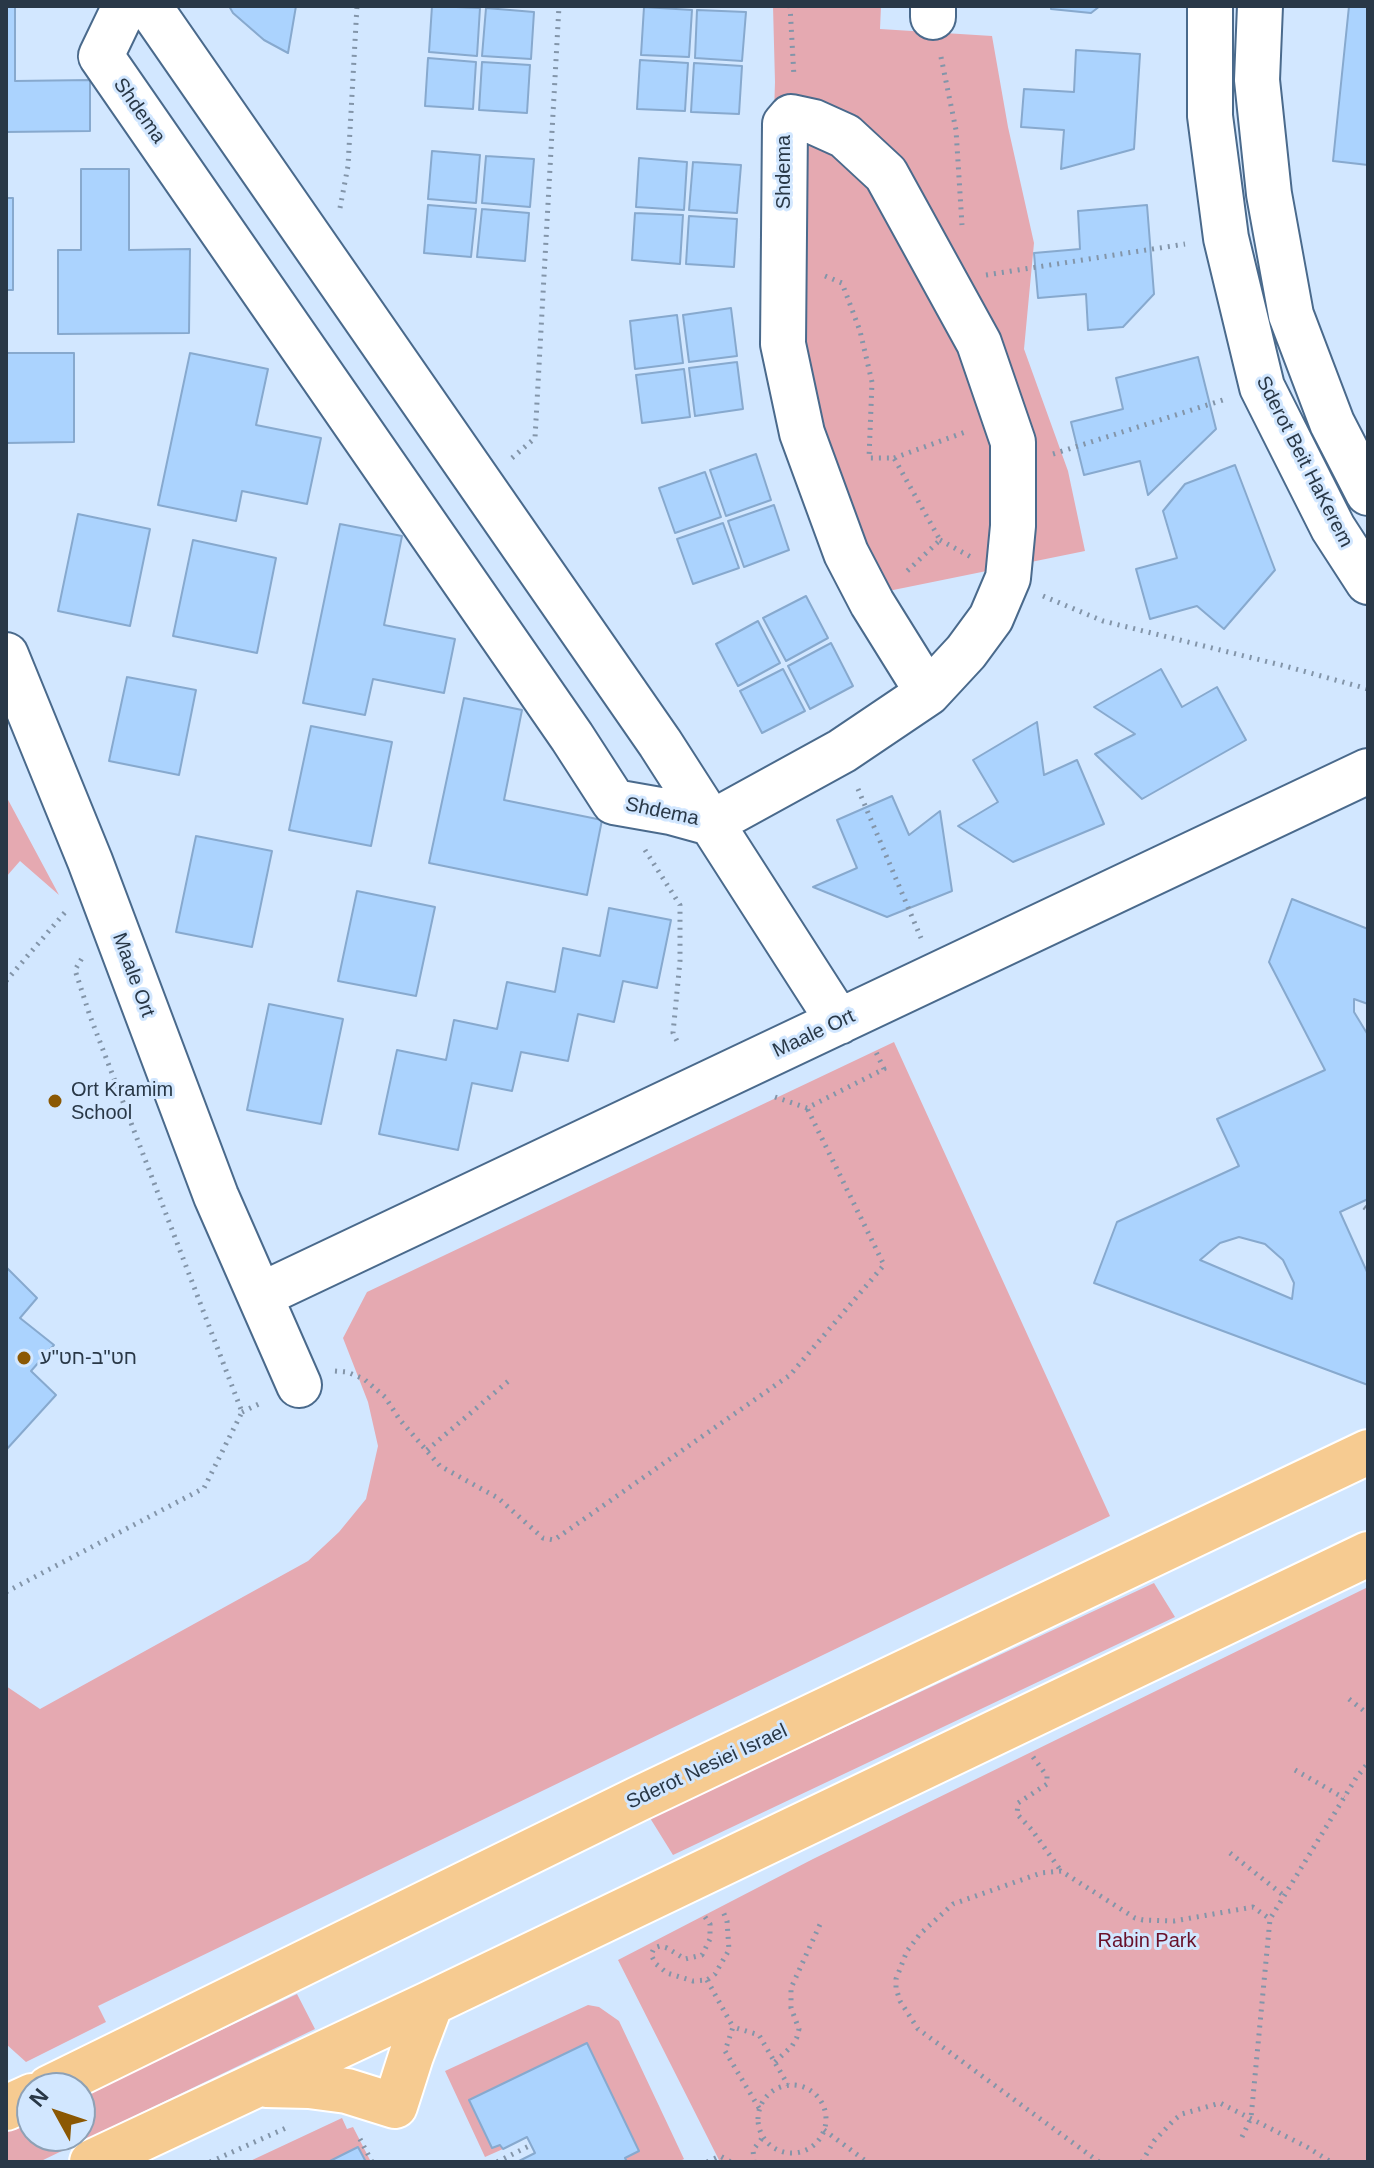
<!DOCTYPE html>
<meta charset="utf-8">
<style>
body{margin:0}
#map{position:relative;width:1374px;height:2168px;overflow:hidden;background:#d2e7ff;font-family:Helvetica,sans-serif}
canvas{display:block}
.frame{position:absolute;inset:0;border:8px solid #293847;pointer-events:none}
.north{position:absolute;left:16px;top:2072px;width:80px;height:80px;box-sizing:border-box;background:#d2e7ff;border:2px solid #8ea1b5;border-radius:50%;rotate:310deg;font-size:22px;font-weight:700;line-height:32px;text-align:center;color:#293847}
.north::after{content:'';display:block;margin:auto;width:28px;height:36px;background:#8b5803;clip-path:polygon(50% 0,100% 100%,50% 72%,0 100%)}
</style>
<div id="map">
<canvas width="1374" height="2168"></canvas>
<div class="frame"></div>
<div class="north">N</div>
</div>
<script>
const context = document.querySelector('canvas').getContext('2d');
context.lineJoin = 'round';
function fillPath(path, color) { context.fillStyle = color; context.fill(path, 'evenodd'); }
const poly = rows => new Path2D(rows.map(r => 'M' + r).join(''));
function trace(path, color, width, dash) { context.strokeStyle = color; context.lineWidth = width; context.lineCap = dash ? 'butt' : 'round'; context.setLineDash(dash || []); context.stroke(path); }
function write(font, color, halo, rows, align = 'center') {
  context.font = font + ' Helvetica,Heebo,sans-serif'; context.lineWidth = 6; context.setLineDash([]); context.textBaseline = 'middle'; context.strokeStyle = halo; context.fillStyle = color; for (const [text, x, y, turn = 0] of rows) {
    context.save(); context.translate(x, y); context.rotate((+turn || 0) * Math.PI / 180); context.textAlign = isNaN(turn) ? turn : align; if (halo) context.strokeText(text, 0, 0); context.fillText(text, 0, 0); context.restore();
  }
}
fillPath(poly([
 [773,6,881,6,880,29,992,36,1008,127,1034,243,1024,349,1068,471,1085,551,849,599,767,337,775,82],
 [6,796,59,895,20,861,6,877],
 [894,1042,1110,1516,98,2006,106,2022,26,2062,6,2044,6,1686,40,1709,308,1561,339,1532,366,1499,378,1446,368,1402,343,1338,367,1292],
 [1154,1583,1175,1617,673,1855,650,1818],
 [1368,1587,1368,2162,720,2162,618,1960,813,1859],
 [297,1994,315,2029,39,2162,6,2162,6,2132,32,2120,32,2136,80,2136,80,2097],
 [588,2005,599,2007,619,2021,684,2159,678,2162,627,2162,625,2158,638,2150,587,2043,469,2100,492,2148,500,2145,503,2149,485,2157,445,2071],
 [342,2118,347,2129,353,2127,371,2162,366,2162,357,2147,328,2162,248,2162]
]), '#e5a9b1');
const building = poly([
 [6,6,15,6,15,81,90,80,90,131,6,132,6,6],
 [229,6,296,6,288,53,264,40,233,13,229,6],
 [432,6,480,8,477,56,429,52,432,6],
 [1051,6,1100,6,1091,13,1051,9,1051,6],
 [1349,6,1368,6,1368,165,1333,161,1349,6],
 [644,7,692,10,689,57,641,55,644,7],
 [486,8,534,12,531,59,482,56,486,8],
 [697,10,746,12,742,61,695,58,697,10],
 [1076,50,1140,54,1134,149,1061,169,1064,130,1021,127,1024,89,1074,92,1076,50],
 [428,58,476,62,473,109,425,106,428,58],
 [640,60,688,63,685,111,637,109,640,60],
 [482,62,530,65,527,113,479,110,482,62],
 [694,63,742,66,739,114,691,112,694,63],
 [432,151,480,155,476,203,428,199,432,151],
 [486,156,534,159,530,207,482,203,486,156],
 [639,158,687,162,684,210,636,207,639,158],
 [693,162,741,165,737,213,689,210,693,162],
 [81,169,129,169,129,250,190,249,189,333,58,334,58,250,81,250,81,169],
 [6,198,13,198,13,290,6,290,6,198],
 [428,205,476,209,471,257,424,253,428,205],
 [1147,205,1154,294,1123,327,1088,330,1086,294,1038,298,1034,253,1080,249,1078,211,1147,205],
 [482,209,529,213,525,261,477,257,482,209],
 [635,213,683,215,680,264,632,260,635,213],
 [689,216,737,219,734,267,686,264,689,216],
 [731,308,737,356,689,362,683,315,731,308],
 [677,315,683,363,635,369,630,321,677,315],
 [6,353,74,353,74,442,6,443,6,353],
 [190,353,268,369,256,425,321,438,307,504,242,491,236,521,158,505,190,353],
 [1198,357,1216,429,1148,495,1140,461,1084,475,1071,422,1123,409,1116,378,1198,357],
 [737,362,743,409,695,416,689,368,737,362],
 [684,369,690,417,642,423,636,375,684,369],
 [756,454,771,500,726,516,710,470,756,454],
 [1235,465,1275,570,1224,629,1197,606,1150,619,1136,569,1177,558,1163,511,1185,484,1235,465],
 [705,472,721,517,675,533,659,488,705,472],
 [774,505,789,550,744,567,728,521,774,505],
 [78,514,150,529,130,626,58,611,78,514],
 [723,523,739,568,693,584,677,539,723,523],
 [340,524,402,536,384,625,455,639,444,693,373,679,365,715,303,703,340,524],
 [193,540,276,558,257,653,173,636,193,540],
 [806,596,828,638,786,661,763,618,806,596],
 [758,621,780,663,738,686,716,644,758,621],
 [831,643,853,686,810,709,788,666,831,643],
 [783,669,805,711,762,733,740,691,783,669],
 [1161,669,1182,707,1217,687,1246,740,1142,799,1095,754,1135,734,1094,707,1161,669],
 [127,677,196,690,179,775,109,761,127,677],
 [464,698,522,710,504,800,602,820,587,895,429,863,464,698],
 [1037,722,1044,775,1077,760,1104,824,1013,862,958,826,998,802,973,760,1037,722],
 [311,726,392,742,371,846,289,830,311,726],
 [892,796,909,835,940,811,952,891,887,917,813,887,857,868,837,820,892,796],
 [196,836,272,851,252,947,176,932,196,836],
 [357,891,435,907,416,996,338,981,357,891],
 [1292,899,1368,929,1368,1004,1354,999,1354,1012,1368,1035,1368,1199,1340,1212,1368,1274,1368,1385,1094,1283,1117,1222,1239,1166,1217,1119,1325,1070,1269,962,1292,899],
 [1239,1237,1265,1244,1283,1260,1294,1283,1292,1299,1200,1260,1220,1243,1239,1237],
 [609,908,671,920,657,988,623,981,614,1022,578,1014,568,1061,521,1052,512,1091,472,1083,458,1150,379,1134,397,1050,446,1060,454,1020,497,1029,507,982,555,992,563,948,600,956,609,908],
 [269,1004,343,1019,321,1124,247,1110,269,1004],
 [6,1267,37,1298,20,1318,54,1345,31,1371,56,1395,6,1450,6,1267],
 [587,2043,639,2151,625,2158,627,2162,517,2162,535,2153,527,2137,503,2149,500,2145,492,2148,469,2100,587,2043],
 [358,2147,366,2162,328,2162,358,2147]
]);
fillPath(building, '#abd3fe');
trace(building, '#87a9ce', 2);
const minor = poly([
 [125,6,101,56,572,737,614,802,671,812,711,823,842,751,928,693,966,652,991,618,1008,578,1013,526,1013,442,979,343,886,174,845,136,814,122,791,117,785,124,783,344,802,433,846,553,872,603,928,693],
 [149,6,660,743,839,1022],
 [1210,6,1210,116,1226,238,1262,387,1333,528,1368,582],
 [1260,6,1257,80,1269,194,1291,315,1332,423,1368,493],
 [933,17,933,6],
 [6,655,90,861,216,1196,299,1385],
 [261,1295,1368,771]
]);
const major = poly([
 [266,2085,309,2086,347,2091,395,2106,411,2056,431,2003],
 [49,2088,638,1799,1368,1452],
 [6,2108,32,2096],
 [92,2162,431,2003,1368,1554]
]);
trace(minor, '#4a6a8c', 48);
trace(major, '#fff', 48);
trace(poly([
 [790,6,794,77],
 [941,57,956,130,962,225],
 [340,208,348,166,357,6],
 [986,275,1185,244],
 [825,276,842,283,860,331,872,382,869,458,894,458,940,540,904,574],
 [1053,454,1223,400],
 [512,458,535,438,559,6],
 [894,458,968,431],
 [940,540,971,557],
 [1043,596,1103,621,1285,666,1368,689],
 [858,789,921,938],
 [645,850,680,905,680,961,673,1033,679,1045],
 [6,981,67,910],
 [775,1097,807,1108,884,1069,875,1050],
 [1364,1207,1368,1210],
 [335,1371,347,1372,364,1379,385,1397,400,1420,440,1466,498,1498,543,1538,554,1540,790,1375,884,1265,807,1108],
 [242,1412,263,1402],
 [427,1450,512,1378],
 [6,1592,204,1488,242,1412,90,1016,75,970,82,958],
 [1349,1699,1368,1714],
 [1033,1757,1047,1776,1047,1784,1018,1803,1017,1814,1032,1830,1061,1871],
 [1295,1770,1344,1798],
 [1230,1853,1283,1895],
 [705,1917,710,1924,710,1939,702,1955,685,1959,667,1948,660,1946,654,1948,651,1955,656,1964,667,1973,693,1981,707,1980,715,1974,729,1950,727,1921,722,1909],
 [707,1980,733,2027],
 [775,2062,792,2046,797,2037,799,2029,791,2008,791,1988,822,1920],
 '758 2119a34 34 0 1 1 68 0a34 34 0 1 1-68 0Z',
 [759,2108,725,2051,733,2027,759,2035,788,2085],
 [824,2130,867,2162],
 [1242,2137,1251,2118,1270,1919,1356,1778,1368,1763],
 [360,2139,372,2162],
 [210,2162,286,2128],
 [497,2162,531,2145],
 [707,2162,720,2156,731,2162],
 [754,2162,753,2150,763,2137],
 [1099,2162,918,2029,900,2001,896,1988,896,1979,907,1951,920,1934,953,1904,1041,1873,1061,1871,1135,1918,1143,1920,1174,1921,1253,1907,1270,1919],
 [1142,2162,1154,2141,1174,2120,1182,2114,1220,2103,1307,2147,1331,2162]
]), '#8395a9', 5, [2, 6]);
trace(minor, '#fff', 44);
trace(major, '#f6cb91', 44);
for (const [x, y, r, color] of [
 [55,1101,8,"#8b5803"],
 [24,1358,8,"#8b5803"]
]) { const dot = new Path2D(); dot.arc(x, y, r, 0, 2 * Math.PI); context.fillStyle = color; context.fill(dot); trace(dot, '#d2e7ff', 3); }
write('20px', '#293847', '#d2e7ff', [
 ["Shdema",139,111,55],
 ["Shdema",784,172,-90],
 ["Sderot Beit HaKerem",1304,462,63],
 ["Shdema",662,812,12],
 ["Maale Ort",133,975,70],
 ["Maale Ort",814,1034,-25],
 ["Sderot Nesiei Israel",707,1767,-25]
]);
write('20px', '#293847', '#d2e7ff', [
 ["Ort Kramim",71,1090],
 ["School",71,1113],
 ["חט\"ב-חט\"ע",40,1358]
], 'left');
write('20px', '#69112a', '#d2e7ff', [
 ["Rabin Park",1147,1941]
]);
</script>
